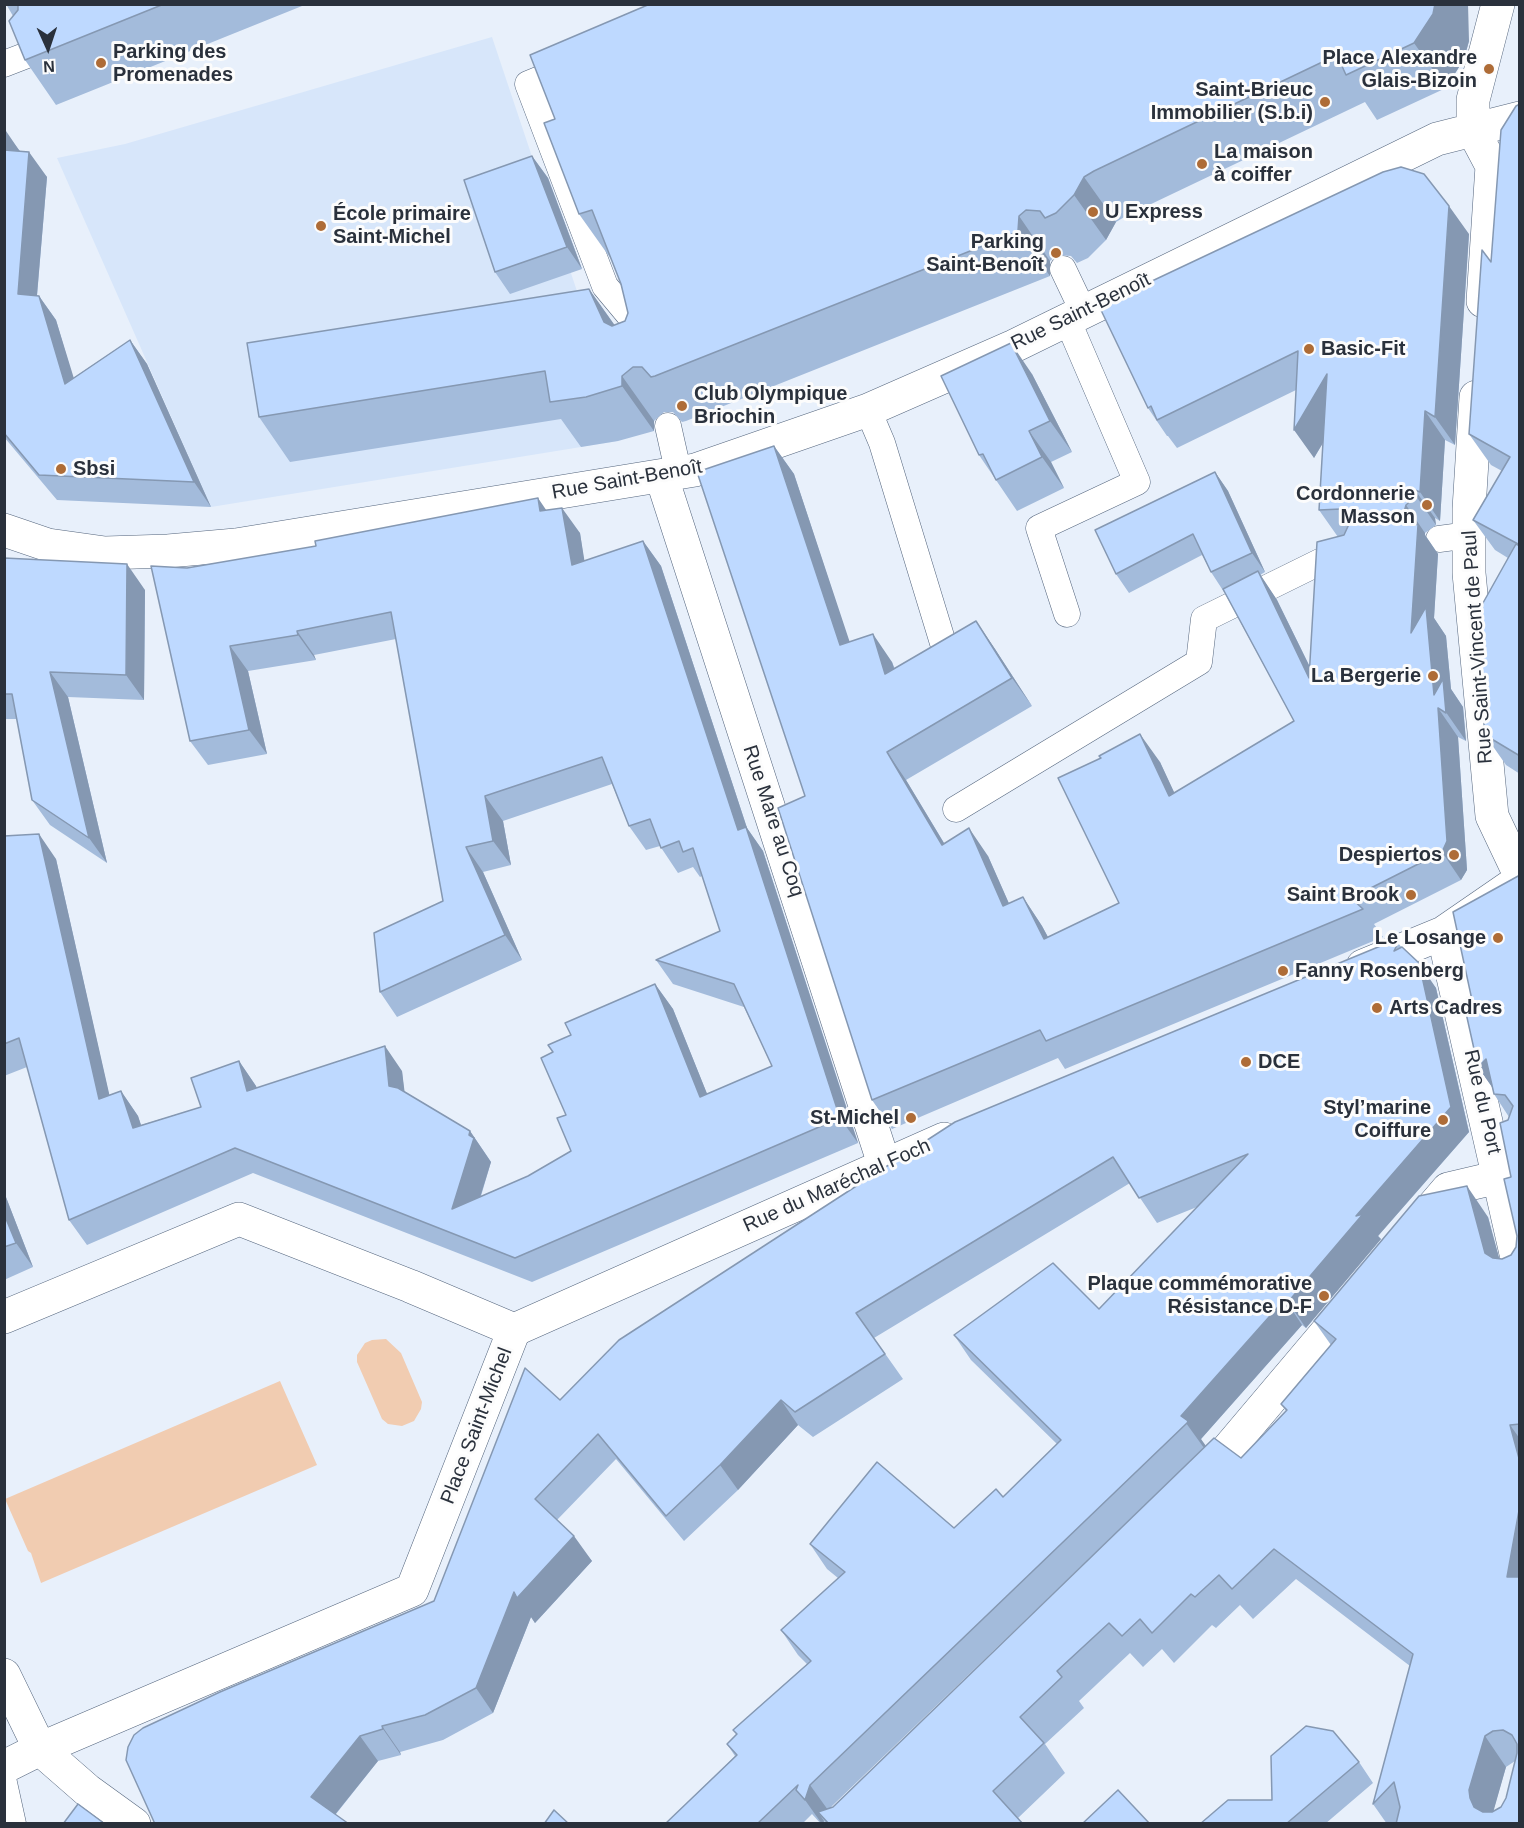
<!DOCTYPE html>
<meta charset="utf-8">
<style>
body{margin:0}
#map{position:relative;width:1524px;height:1828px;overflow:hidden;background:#e8f0fb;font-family:Arial,sans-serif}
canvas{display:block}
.frame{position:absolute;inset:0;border:6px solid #2a313c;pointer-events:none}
.north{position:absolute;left:18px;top:18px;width:60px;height:60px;-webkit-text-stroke:4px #fcfcfc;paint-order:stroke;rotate:177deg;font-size:16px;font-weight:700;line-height:24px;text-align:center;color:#2a313c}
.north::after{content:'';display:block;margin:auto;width:21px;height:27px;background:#2a313c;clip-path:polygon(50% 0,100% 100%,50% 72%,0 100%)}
</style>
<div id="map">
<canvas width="1524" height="1828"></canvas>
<div class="frame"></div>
<div class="north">N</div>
</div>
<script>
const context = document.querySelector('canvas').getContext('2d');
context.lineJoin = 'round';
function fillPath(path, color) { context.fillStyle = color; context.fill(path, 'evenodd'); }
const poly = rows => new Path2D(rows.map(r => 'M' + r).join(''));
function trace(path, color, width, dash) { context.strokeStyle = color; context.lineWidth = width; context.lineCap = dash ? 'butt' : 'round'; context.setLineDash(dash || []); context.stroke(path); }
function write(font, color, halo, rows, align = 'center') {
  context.font = font + ' Arial,sans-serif'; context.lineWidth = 6; context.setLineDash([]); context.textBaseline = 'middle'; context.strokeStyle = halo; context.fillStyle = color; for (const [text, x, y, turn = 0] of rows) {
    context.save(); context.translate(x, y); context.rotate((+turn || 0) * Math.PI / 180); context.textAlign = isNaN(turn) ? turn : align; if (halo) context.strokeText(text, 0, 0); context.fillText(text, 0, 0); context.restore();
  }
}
fillPath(poly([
 [492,37,593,339,618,441,211,507,57,158,125,144]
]), '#d7e6fa');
fillPath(poly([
 [386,1339,401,1353,422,1402,421,1409,414,1421,402,1426,388,1424,382,1419,357,1362,357,1355,365,1343,372,1340],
 [280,1381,317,1465,41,1583,31,1553,28,1551,5,1499]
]), '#f1ccb1');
const lane = poly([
 [4,64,35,52],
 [572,66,528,84,605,286,630,316,640,344],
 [1063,269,1083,311],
 [1067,319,1137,482,1039,528,1067,614],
 [868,410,882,443,943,643],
 [668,426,679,475],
 [1439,539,1469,535],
 [956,809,1199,662,1204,619,1338,553,1349,552],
 [4,1783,13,1824]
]);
const street = poly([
 [1483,301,1492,166,1473,130,1473,100,1498,4],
 [1476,397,1469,509,1469,573,1492,816,1520,875],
 [662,478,884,1164],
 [4,530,48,545,105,553,168,551,236,545,695,470,868,410,1014,346,1437,139,1520,118],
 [1418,1224,1448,1189,1499,1177],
 [1197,1481,1218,1461,1354,1300],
 [4,1675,40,1749,87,1790,134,1824],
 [4,1767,40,1749,412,1590,514,1330]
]);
const secondary = poly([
 [1443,933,1520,1271],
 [1363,966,1443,933,1520,880],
 [4,1317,239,1219,410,1286,514,1330,944,1139]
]);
trace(lane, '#54657d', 27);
trace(street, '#54657d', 34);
trace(secondary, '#54657d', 34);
trace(lane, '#fff', 26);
trace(street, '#fff', 33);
trace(secondary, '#fff', 33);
fillPath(poly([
 [6,4,307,4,56,105,25,60,13,16],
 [650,4,1469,41,1464,59,1446,88,1377,120,1365,102,1126,216,1116,222,1106,240,1088,258,1077,263,1071,256,1057,255,1050,261,1050,276,1040,280,686,421,682,422,673,412,664,412,654,421,654,431,618,441,581,447,561,419,290,462,259,417,589,289,614,325,625,321,628,313,621,284,611,259,579,214,555,119],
 [1520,104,1520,774,1506,765,1485,735,1508,558,1495,550,1473,520,1502,471,1491,465,1469,434,1491,262],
 [4,131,20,151,47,177,37,296,39,296,56,320,73,378,130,340,147,364,211,507,57,500,4,437],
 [532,156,548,178,582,269,510,294,495,272],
 [1469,234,1455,445,1445,440,1440,521,1435,518,1436,525,1425,533,1425,535,1438,554,1434,618,1446,636,1451,689,1463,707,1466,741,1458,737,1467,870,1461,880,1374,924,1383,937,1065,1069,1058,1058,892,1129,872,1100,805,796,774,446,794,474,849,642,892,662,895,669,976,621,995,649,1032,706,906,780,944,843,988,856,1009,904,1023,897,1042,926,1048,937,1119,903,1160,762,1174,793,1294,721,1224,592,1211,572,1202,555,1129,593,1116,574,1215,472,1228,491,1265,572,1260,575,1277,600,1310,667,1338,537,1319,510,1323,443,1314,458,1296,390,1177,448,1168,436,1167,436,1148,408],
 [1032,374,1072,452,1051,462,1064,488,1017,511,979,455],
 [546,510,580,533,584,561,643,541,661,566,747,828,763,851,858,1143,532,1282,253,1173,87,1245,69,1220,27,1067,4,1076,4,836,56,859,109,1095,121,1091,138,1116,141,1125,201,1107,239,1061,256,1086,257,1088,402,1071,404,1091,470,1131,487,1156,491,1162,481,1196,528,1176,571,1151,566,1115,553,1052,571,1035,655,984,673,1009,707,1094,772,1066,744,1007,673,984,656,960,720,931,702,876,700,877,693,867,678,873,660,846,646,850,629,826,612,784,503,821,511,865,483,872,522,960,397,1017,380,992,443,901,396,639,314,655,316,660,248,671,267,754,208,765,190,741,187,568],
 [4,558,145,590,144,700,68,697,107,863,50,825,32,800,17,719,4,719],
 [1520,875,1520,1824,1387,1824,1373,1804,1410,1666,1296,1579,1253,1619,1240,1605,1216,1628,1212,1625,1174,1663,1162,1649,1143,1667,1130,1653,1079,1701,1084,1708,1045,1744,1065,1773,1018,1818,1023,1824,826,1824,824,1821,823,1824,821,1824,812,1814,802,1824,665,1824,735,1756,727,1744,736,1734,733,1730,807,1664,798,1655,781,1630,838,1578,827,1569,810,1544,954,1528,1003,1497,1057,1444,971,1360,954,1335,1099,1309,1197,1207,1157,1223,1130,1183,874,1338,903,1379,813,1437,798,1425,738,1490,684,1541,616,1459,557,1520,592,1561,535,1623,531,1617,493,1713,443,1740,400,1752,401,1755,378,1761,336,1814,155,1824,434,1601,560,1400,1398,943,1436,988,1469,1132,1378,1236,1381,1239,1306,1328,1302,1325,1201,1439,1204,1448,831,1807,833,1807,1241,1458,1286,1411,1281,1404,1331,1345,1314,1321,1488,1217,1499,1259,1502,1259,1511,1255,1516,1247,1517,1236,1511,1177,1508,1120,1509,1117,1494,1094,1492,1087,1478,1067,1475,1014],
 [1515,1761,1506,1798,1501,1807,1493,1811,1506,1767],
 [4,1192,33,1267,4,1280],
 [1359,1762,1373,1783,1325,1824,1200,1824,1272,1800]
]), '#a3bbdb');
fillPath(poly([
 [1435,4,1468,4,1469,41,1464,59,1446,88,1414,43],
 [6,131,23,156,4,152],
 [29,152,47,177,35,318,18,294],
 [532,156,548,178,582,269,567,247],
 [1084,177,1116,222,1106,240,1074,195],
 [1449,206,1469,234,1455,445,1435,417],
 [1019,216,1050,261,1050,276,1018,231],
 [589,289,621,334,604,322],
 [39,296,56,320,83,408,65,384],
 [130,340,147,364,211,507,194,482],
 [1011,343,1032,374,1072,452,1050,421],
 [1327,374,1347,402,1314,458,1294,430],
 [622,376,654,421,654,431,622,386],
 [1425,411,1445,440,1440,521,1420,492],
 [1029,431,1051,462,1064,488,1042,457],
 [774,446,794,474,860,673,840,645],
 [1215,472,1228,491,1265,572,1252,553],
 [1415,490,1435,518,1436,525,1416,496],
 [538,498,555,523,540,511],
 [1406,505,1425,533,1425,535,1438,554,1434,618,1446,636,1451,689,1463,707,1466,741,1434,695,1411,633,1408,520,1404,512],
 [562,508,580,533,589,589,572,565],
 [643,541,661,566,747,828,763,851,858,1143,840,1118,738,830],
 [127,564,145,590,144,700,126,675],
 [1258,571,1277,600,1329,706,1309,678],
 [976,621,995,649,1032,706,1012,678],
 [297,631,314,655,316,660,298,635],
 [873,634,892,662,905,703,885,674],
 [230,646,248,671,267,754,249,730],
 [50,672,68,697,107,863,89,838],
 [1438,708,1458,737,1467,870,1461,880,1442,852],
 [1140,734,1160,762,1189,824,1169,796],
 [887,752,906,780,962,873,942,845],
 [485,796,503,821,511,865,493,841],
 [969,828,988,856,1023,935,1003,906],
 [39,834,56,859,116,1124,99,1099],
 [466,847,483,872,522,960,505,935],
 [1023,897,1042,926,1064,967,1044,939],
 [1419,963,1436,988,1469,1132,1378,1236,1381,1239,1306,1328,1288,1302,1356,1216],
 [655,984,673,1009,718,1121,700,1097],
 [385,1046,402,1071,407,1111,389,1086],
 [1486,1059,1497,1094,1478,1067],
 [239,1061,256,1086,264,1116,247,1091],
 [121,1091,138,1116,150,1152,133,1128],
 [470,1131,491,1162,469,1233,452,1209],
 [1467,1186,1488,1217,1506,1283,1485,1253],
 [4,1192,33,1267,16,1243,4,1214],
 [1285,1299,1302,1325,1201,1439,1206,1446,1204,1448,1181,1416],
 [781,1400,798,1425,738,1490,720,1465],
 [1510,1425,1520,1439,1520,1462],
 [1520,1505,1520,1595,1507,1577],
 [574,1536,592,1561,535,1623,531,1617,493,1713,476,1688,514,1592],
 [382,1726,400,1752,401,1755,383,1729],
 [360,1736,378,1761,329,1822,311,1797],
 [1485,1736,1506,1767,1491,1820,1474,1807,1470,1798,1469,1790],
 [810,1785,828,1810,818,1812,824,1821,823,1824,822,1824,805,1800]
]), '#8598b2');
const building = poly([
 [18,4,164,4,25,60,9,21,18,10,18,4],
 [650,4,1435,4,1433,14,1414,43,1346,75,1337,55,1094,171,1084,177,1074,195,1056,213,1045,218,1040,211,1026,210,1019,216,1018,231,1008,236,655,376,651,377,642,367,633,367,622,376,622,386,586,397,550,402,545,371,259,417,247,343,589,289,604,322,612,326,625,321,628,313,621,284,592,210,579,214,544,123,555,119,530,55,650,4],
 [1520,104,1520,545,1473,520,1510,457,1469,434,1482,250,1491,262,1501,130,1516,106,1520,104],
 [4,150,29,152,18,294,39,296,65,384,130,340,194,482,39,475,4,433,4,150],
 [532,156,567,247,495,272,464,180,532,156],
 [1401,167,1424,174,1449,206,1435,417,1425,411,1420,492,1415,490,1416,496,1406,505,1404,512,1408,520,1418,525,1411,633,1426,607,1434,695,1443,679,1446,713,1438,708,1447,841,1442,852,1351,898,1363,909,1046,1041,1040,1030,872,1100,778,808,805,796,697,472,774,446,840,645,873,634,885,674,976,621,1012,678,887,752,942,845,969,828,1003,906,1023,897,1044,939,1119,903,1058,778,1101,758,1099,756,1140,734,1169,796,1294,721,1223,589,1258,571,1309,678,1317,542,1344,535,1350,522,1347,513,1341,509,1319,510,1327,374,1294,430,1298,351,1157,420,1151,406,1148,408,1099,306,1383,172,1401,167],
 [1011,343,1050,421,1029,431,1042,457,996,480,983,454,979,455,941,376,1011,343],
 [1215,472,1252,553,1211,572,1193,534,1116,574,1095,530,1215,472],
 [538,498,540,511,562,508,572,565,643,541,738,830,746,827,840,1118,515,1258,235,1148,69,1220,19,1038,4,1044,4,836,39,834,99,1099,121,1091,133,1128,201,1107,191,1078,239,1061,247,1091,385,1046,389,1086,398,1088,470,1131,469,1135,474,1138,452,1209,528,1176,571,1151,557,1118,566,1115,541,1058,553,1052,548,1045,571,1035,565,1023,655,984,700,1097,772,1066,734,984,656,960,720,931,693,848,683,852,679,841,661,848,650,819,629,826,602,757,485,796,493,841,466,847,505,935,380,992,374,933,443,901,391,612,297,631,298,635,230,646,249,730,190,741,151,566,187,568,316,546,315,541,538,498],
 [1516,544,1520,546,1520,756,1485,735,1474,619,1516,544],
 [4,558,127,564,126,675,50,672,89,838,32,800,12,694,4,694,4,558],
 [1520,875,1520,1424,1510,1425,1520,1462,1520,1505,1507,1577,1520,1577,1520,1824,1396,1824,1400,1807,1394,1782,1373,1804,1413,1654,1274,1549,1232,1589,1219,1575,1195,1597,1191,1594,1152,1633,1140,1619,1122,1636,1109,1623,1057,1671,1062,1677,1020,1717,1044,1743,993,1791,1023,1824,829,1824,818,1812,833,1807,1214,1438,1241,1458,1287,1410,1281,1404,1336,1339,1314,1321,1419,1196,1467,1186,1485,1253,1493,1258,1502,1259,1511,1255,1516,1247,1517,1236,1504,1179,1511,1177,1500,1123,1508,1120,1513,1106,1505,1095,1494,1094,1486,1059,1478,1067,1464,1004,1475,1014,1453,912,1520,875],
 [1503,1730,1512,1735,1517,1744,1517,1753,1506,1798,1501,1807,1492,1812,1483,1812,1474,1807,1470,1798,1469,1790,1485,1736,1493,1731,1503,1730],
 [1395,940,1398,943,1394,951,1402,947,1419,963,1451,1107,1356,1216,1363,1214,1288,1302,1285,1299,1181,1416,1188,1421,1187,1423,810,1785,805,1800,796,1790,798,1785,757,1824,665,1824,737,1755,727,1744,737,1734,733,1730,811,1661,781,1630,845,1572,810,1544,877,1462,954,1528,996,1489,1003,1497,1061,1440,954,1335,1053,1263,1099,1309,1248,1154,1139,1198,1113,1157,856,1313,885,1354,795,1412,781,1400,720,1465,666,1516,598,1434,535,1499,574,1536,517,1598,514,1592,476,1688,425,1715,382,1726,383,1729,360,1736,311,1797,349,1824,155,1824,126,1760,128,1747,134,1735,143,1728,220,1692,434,1601,525,1368,560,1400,619,1340,955,1122,1395,940],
 [4,1214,16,1243,4,1247,4,1214],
 [1306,1726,1333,1731,1359,1762,1286,1824,1200,1824,1228,1800,1272,1800,1271,1756,1306,1726],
 [1118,1790,1150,1824,1082,1824,1118,1790],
 [78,1804,105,1824,63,1824,78,1804],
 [554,1810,569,1824,544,1824,554,1810]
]);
fillPath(building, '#bed9ff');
trace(building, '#8598b2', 1.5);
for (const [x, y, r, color] of [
 [101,63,6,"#ae6c37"],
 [1489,69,6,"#ae6c37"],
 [1325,102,6,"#ae6c37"],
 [1202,164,6,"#ae6c37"],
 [1093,212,6,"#ae6c37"],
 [321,226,6,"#ae6c37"],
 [1056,253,6,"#ae6c37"],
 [1309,349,6,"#ae6c37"],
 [682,406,6,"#ae6c37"],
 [61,469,6,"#ae6c37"],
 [1427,505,6,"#ae6c37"],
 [1433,676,6,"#ae6c37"],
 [1454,855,6,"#ae6c37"],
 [1411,895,6,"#ae6c37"],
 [1498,938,6,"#ae6c37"],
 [1283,971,6,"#ae6c37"],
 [1377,1008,6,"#ae6c37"],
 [1246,1062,6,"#ae6c37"],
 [911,1118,6,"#ae6c37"],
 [1443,1120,6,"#ae6c37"],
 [1324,1296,6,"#ae6c37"]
]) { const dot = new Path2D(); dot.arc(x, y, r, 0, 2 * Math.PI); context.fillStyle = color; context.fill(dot); trace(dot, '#fcfcfc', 2); }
write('bold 20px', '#2a313c', '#fcfcfc', [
 ["Parking des",113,52,"left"],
 ["Promenades",113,75,"left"],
 ["Place Alexandre",1477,58],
 ["Glais-Bizoin",1477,81],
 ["Saint-Brieuc",1313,90],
 ["Immobilier (S.b.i)",1313,113],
 ["La maison",1214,152,"left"],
 ["à coiffer",1214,175,"left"],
 ["U Express",1105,212,"left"],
 ["École primaire",333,214,"left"],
 ["Saint-Michel",333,237,"left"],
 ["Parking",1044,242],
 ["Saint-Benoît",1044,265],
 ["Basic-Fit",1321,349,"left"],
 ["Club Olympique",694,394,"left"],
 ["Briochin",694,417,"left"],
 ["Sbsi",73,469,"left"],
 ["Cordonnerie",1415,494],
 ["Masson",1415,517],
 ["La Bergerie",1421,676],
 ["Despiertos",1442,855],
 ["Saint Brook",1399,895],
 ["Le Losange",1486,938],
 ["Fanny Rosenberg",1295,971,"left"],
 ["Arts Cadres",1389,1008,"left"],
 ["DCE",1258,1062,"left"],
 ["Styl’marine",1431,1108],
 ["Coiffure",1431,1131],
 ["St-Michel",899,1118],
 ["Plaque commémorative",1312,1284],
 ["Résistance D-F",1312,1307]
], 'right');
write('20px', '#2a313c', '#fcfcfc', [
 ["Rue Saint-Benoît",1081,312,-26],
 ["Rue Saint-Benoît",627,480,-10],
 ["Rue Saint-Vincent de Paul",1478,647,-94],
 ["Rue Mare au Coq",773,821,72],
 ["Rue du Port",1482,1102,77],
 ["Rue du Maréchal Foch",837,1186,-24],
 ["Place Saint-Michel",477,1426,-69]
]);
</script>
